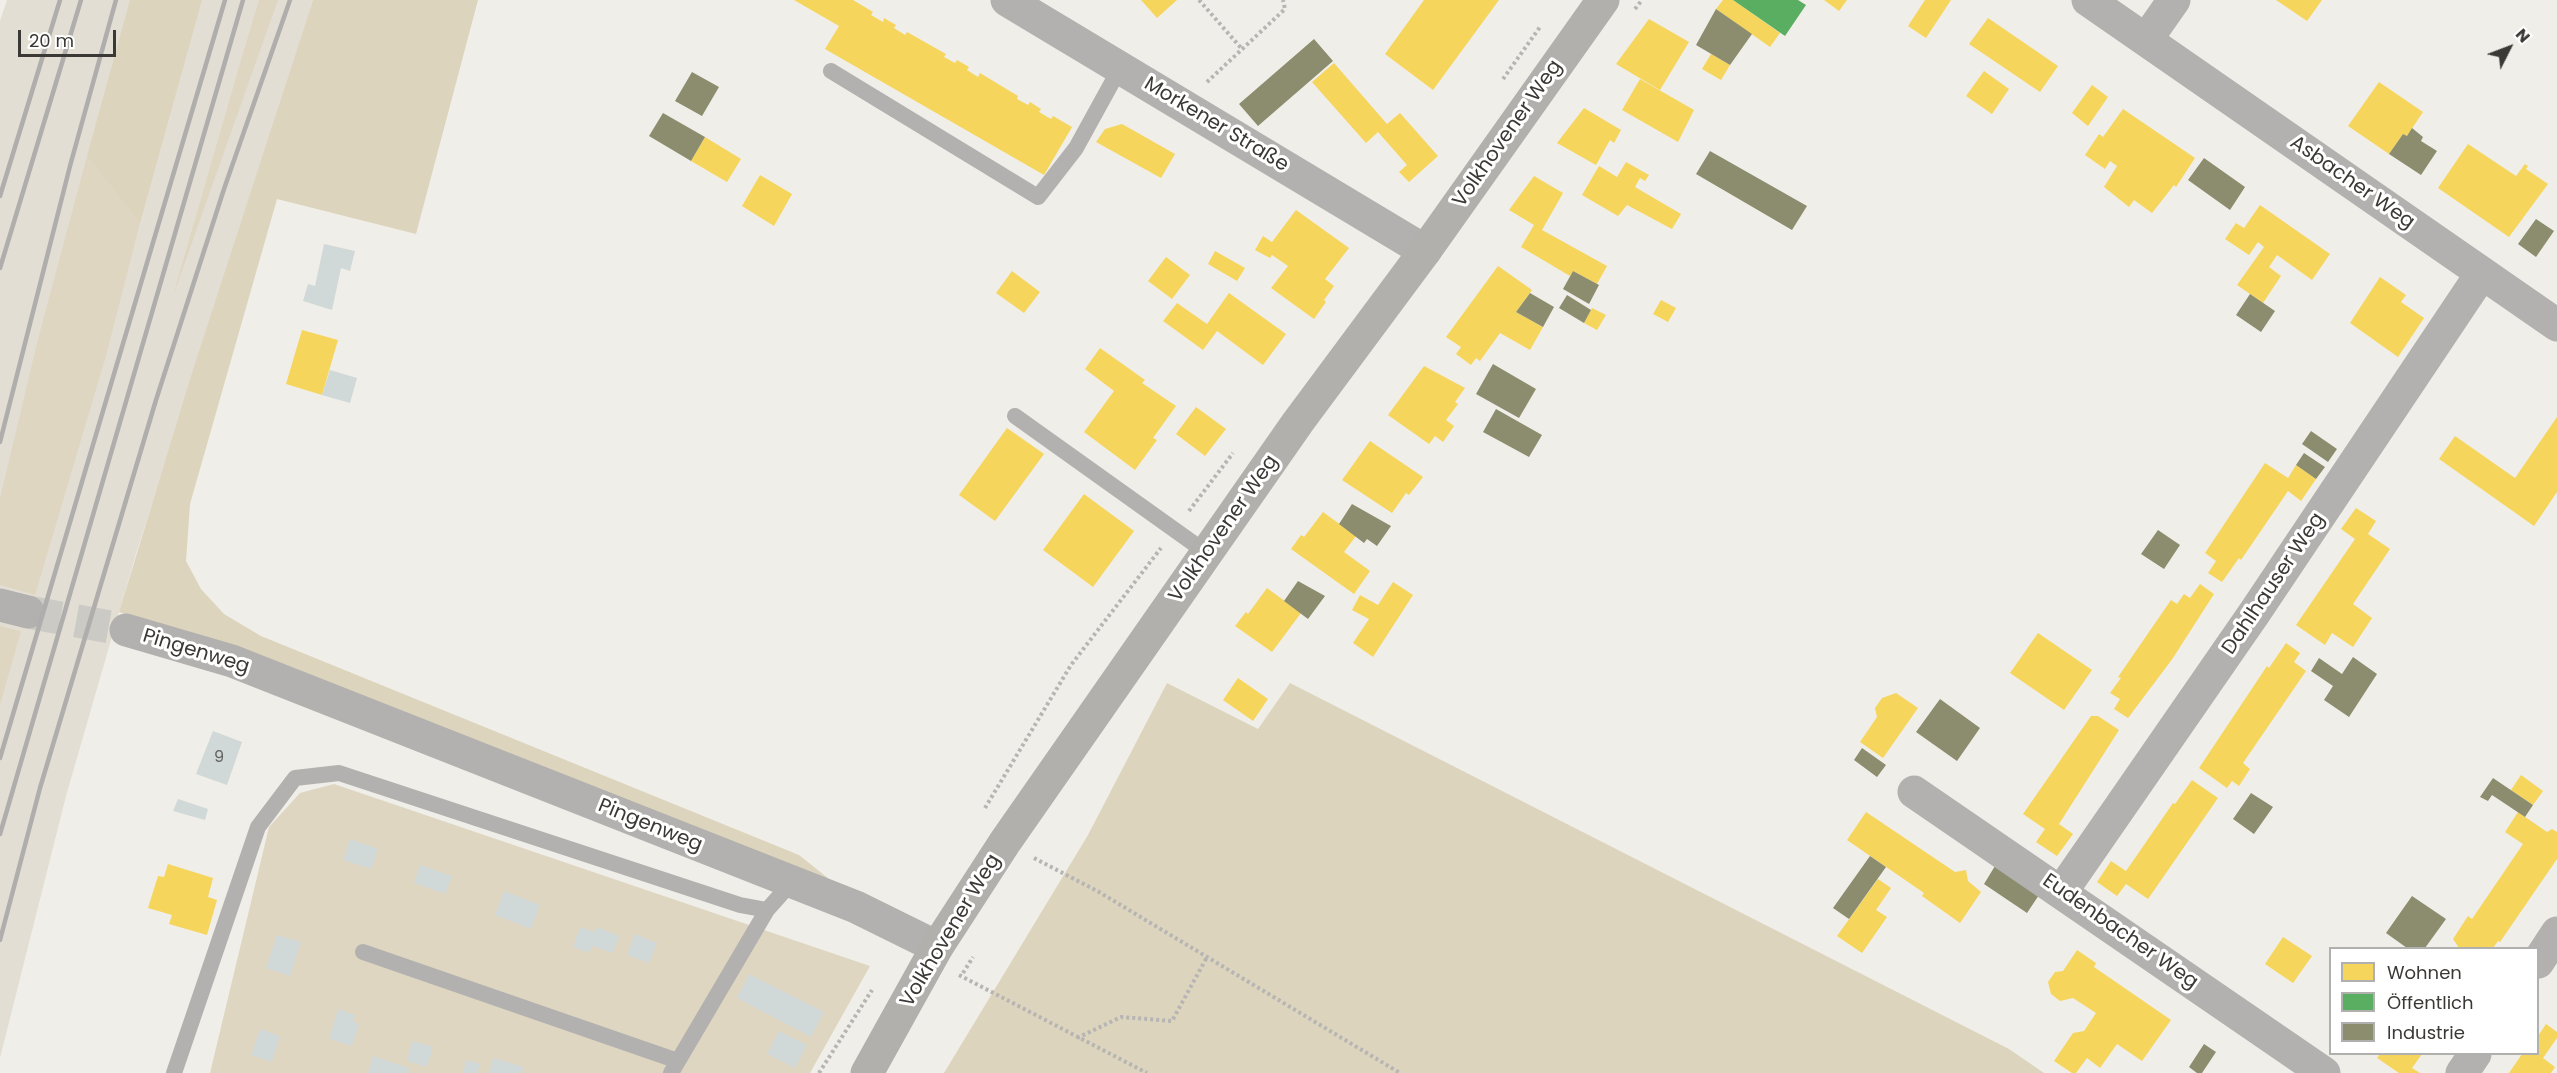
<!DOCTYPE html>
<meta charset="utf-8">
<style>
body{margin:0}
#map{position:relative;width:2557px;height:1073px;overflow:hidden;background:#f0eee8;font-family:Poppins,sans-serif}
canvas{display:block}
.legend{position:absolute;left:2329px;top:947px;width:210px;height:108px;box-sizing:border-box;background:#fff;border:2px solid #b0b0ae;margin:0;padding:8px 10px;list-style:none;font-size:18px;color:#3a3935}
.legend li{display:flex;align-items:center;gap:12px;height:30px}
.legend b{width:30px;border:2px solid #b0b0ae}
.north{position:absolute;left:2479px;top:18px;width:60px;height:60px;-webkit-text-stroke:4px #fff;paint-order:stroke;rotate:48deg;font-size:16px;font-weight:700;line-height:24px;text-align:center;color:#3a3935}
.north::after{content:'';display:block;margin:auto;width:21px;height:27px;background:#3a3935;clip-path:polygon(50% 0,100% 100%,50% 72%,0 100%)}
.scale{position:absolute;left:18px;top:30px;width:98px;height:27px;box-sizing:border-box;border:3px solid #3a3935;border-top:0;padding-left:8px;font-size:18px;line-height:21px;white-space:nowrap;color:#3a3935;-webkit-text-stroke:4px #fff;paint-order:stroke}
</style>
<div id="map">
<canvas width="2557" height="1073"></canvas>
<ul class="legend">
<li><b style="height:16px;background:#f6d55c"></b>Wohnen</li>
<li><b style="height:16px;background:#5aae61"></b>Öffentlich</li>
<li><b style="height:16px;background:#8c8c6e"></b>Industrie</li>
</ul>
<div class="north">N</div>
<div class="scale">20 m</div>
</div>
<script>
const context = document.querySelector('canvas').getContext('2d');
context.lineJoin = 'round';
function fillPath(path, color) { context.fillStyle = color; context.fill(path, 'evenodd'); }
const poly = rows => new Path2D(rows.map(r => 'M' + r).join(''));
function trace(path, color, width, dash) { context.strokeStyle = color; context.lineWidth = width; context.lineCap = dash ? 'butt' : 'round'; context.setLineDash(dash || []); context.stroke(path); }
function write(font, color, halo, rows, align = 'center') {
  context.font = font + ' Poppins,sans-serif'; context.lineWidth = 6; context.setLineDash([]); context.textBaseline = 'middle'; context.strokeStyle = halo; context.fillStyle = color; for (const [text, x, y, turn = 0] of rows) {
    context.save(); context.translate(x, y); context.rotate((+turn || 0) * Math.PI / 180); context.textAlign = isNaN(turn) ? turn : align; if (halo) context.strokeText(text, 0, 0); context.fillText(text, 0, 0); context.restore();
  }
}
fillPath(poly([
 [7,0,313,0,135,557,66,796,0,1058,0,21]
]), '#e3ded4');
fillPath(poly([
 [259,0,278,0,172,299,243,53],
 [87,156,140,223,106,356,35,595,0,585,0,498,38,339],
 [0,626,21,631,0,705],
 [334,784,870,966,810,1073,210,1073,269,827,300,793]
]), '#dfd6c2');
fillPath(poly([
 [130,0,202,0,140,223,87,156],
 [313,0,478,0,416,234,277,199,190,504,186,561,201,589,224,614,261,636,799,855,834,883,230,646,119,612,192,373],
 [1167,683,1258,729,1290,683,2009,1049,2044,1073,944,1073,1088,835]
]), '#ddd4be');
fillPath(poly([
 [794,0,853,0,873,12,871,15,883,22,884,18,896,25,894,28,905,35,907,32,946,54,944,57,955,63,957,60,969,67,967,70,978,77,980,73,1018,96,1017,99,1028,105,1030,102,1041,109,1039,112,1051,119,1053,116,1072,127,1044,175,825,49,839,26],
 [1141,0,1177,0,1157,18],
 [1424,0,1499,0,1433,90,1385,54],
 [1723,0,1733,0,1780,33,1770,47,1716,9],
 [1824,0,1847,0,1839,11],
 [1925,0,1951,0,1926,38,1908,26],
 [2276,0,2322,0,2307,21],
 [1988,18,2058,66,2040,92,1969,44],
 [1649,19,1689,42,1660,90,1616,64],
 [1711,54,1730,65,1721,80,1702,69],
 [1334,63,1387,124,1400,113,1438,156,1409,182,1399,172,1407,165,1378,132,1366,143,1312,82],
 [1984,71,2009,89,1992,114,1966,96],
 [1640,79,1694,110,1678,142,1622,110],
 [2379,82,2423,112,2407,136,2403,134,2389,154,2348,126],
 [2092,85,2108,97,2088,126,2072,113],
 [1584,108,1621,130,1614,143,1610,140,1596,165,1557,143],
 [2123,109,2195,158,2176,187,2174,185,2152,213,2134,200,2129,207,2104,187,2117,166,2110,161,2105,169,2085,155,2099,134,2103,137],
 [1122,124,1175,154,1161,178,1096,142,1105,129],
 [705,137,741,159,727,182,691,161],
 [2468,144,2516,176,2525,164,2528,166,2526,169,2548,184,2509,237,2438,188],
 [1626,162,1649,175,1645,181,1640,178,1635,187,1681,214,1672,229,1627,205,1618,216,1582,195,1599,166,1617,177],
 [760,175,792,194,774,226,742,206],
 [1534,176,1563,193,1542,230,1607,266,1597,284,1573,271,1570,276,1521,247,1534,225,1509,210],
 [2260,205,2330,254,2312,280,2277,255,2269,267,2281,276,2263,303,2237,285,2264,247,2258,242,2249,255,2225,239,2236,223,2244,228],
 [1296,210,1349,248,1325,279,1334,286,1324,300,1326,302,1314,319,1271,288,1288,266,1272,255,1270,258,1255,250,1263,236,1272,242],
 [1215,251,1245,268,1237,281,1208,264],
 [1166,257,1190,275,1172,299,1148,281],
 [1498,266,1532,290,1516,312,1543,327,1530,350,1500,333,1480,361,1476,358,1471,365,1456,354,1461,347,1446,337],
 [1012,271,1040,292,1024,313,996,293],
 [2380,277,2406,295,2401,302,2424,318,2398,357,2350,323],
 [1229,293,1286,334,1263,365,1217,331,1203,350,1163,321,1177,303,1207,324],
 [1661,300,1676,308,1668,322,1653,314],
 [1592,308,1606,315,1597,330,1584,323],
 [302,330,338,340,322,395,286,384],
 [1100,348,1145,380,1142,383,1176,406,1153,438,1157,440,1135,470,1084,432,1114,391,1085,369],
 [1424,366,1465,388,1455,402,1458,404,1446,420,1454,426,1443,442,1435,436,1429,444,1388,415],
 [1196,407,1226,429,1205,456,1176,434],
 [2557,417,2557,492,2534,526,2439,459,2455,436,2515,478],
 [1007,428,1044,454,995,521,959,495],
 [1370,441,1423,477,1409,495,1406,493,1392,513,1342,480],
 [2265,463,2288,478,2296,465,2316,479,2301,501,2288,491,2241,560,2239,558,2222,582,2208,573,2216,561,2205,553],
 [1084,494,1134,531,1093,587,1043,550],
 [2356,508,2376,521,2368,534,2390,549,2353,604,2372,618,2353,647,2332,633,2325,645,2296,625,2355,539,2341,529],
 [1323,512,1356,536,1344,552,1370,571,1354,594,1291,549,1301,535,1304,537],
 [1393,582,1413,595,1373,657,1353,643,1369,619,1352,610,1360,595,1378,605],
 [2200,584,2214,594,2173,658,2128,718,2114,709,2120,699,2110,693,2121,678,2118,677,2171,600,2177,604,2184,594,2190,598],
 [1267,588,1301,613,1272,652,1235,626,1246,612,1248,614],
 [2038,633,2092,670,2064,710,2010,673],
 [2286,643,2300,653,2294,662,2306,671,2243,763,2250,769,2239,786,2232,781,2227,788,2199,768,2267,666,2269,668],
 [1238,678,1268,699,1253,721,1223,700],
 [1896,693,1918,708,1883,758,1860,742,1877,717,1875,708,1882,698],
 [2091,716,2098,716,2119,730,2059,824,2073,834,2057,856,2036,842,2045,829,2023,814],
 [2521,775,2543,791,2533,805,2511,790],
 [2192,780,2218,798,2148,899,2126,884,2117,896,2097,882,2111,861,2126,871,2173,803,2175,804],
 [1866,812,1955,872,1966,870,1968,881,1981,892,1960,923,1922,896,1924,893,1847,840],
 [2518,812,2547,832,2552,829,2557,832,2557,859,2500,942,2498,941,2493,948,2459,948,2453,939,2468,916,2472,919,2523,844,2505,832],
 [168,864,213,878,208,897,217,900,207,935,169,924,172,915,148,908,158,876,164,877],
 [1878,879,1891,888,1876,910,1887,917,1862,953,1837,936],
 [2283,937,2312,956,2293,983,2265,964],
 [2077,950,2096,963,2094,967,2171,1020,2142,1061,2117,1044,2100,1068,2087,1058,2076,1073,2072,1073,2054,1061,2073,1033,2084,1031,2096,1013,2073,998,2060,1001,2051,994,2048,982,2055,972,2063,971],
 [2546,1024,2557,1032,2557,1038,2543,1058,2555,1067,2551,1073,2509,1073,2522,1054,2538,1053,2538,1036],
 [2380,1054,2422,1054,2412,1068,2420,1073,2399,1073,2377,1058]
]), '#f6d55c');
fillPath(poly([
 [1733,0,1798,0,1806,5,1785,36]
]), '#5aae61');
fillPath(poly([
 [1716,9,1752,34,1730,65,1696,45],
 [1314,39,1333,61,1258,126,1239,104],
 [692,72,719,87,702,116,675,101],
 [663,113,705,137,691,161,649,136],
 [2412,128,2423,137,2421,141,2437,151,2421,175,2389,154,2403,134,2407,136],
 [1710,151,1807,206,1792,230,1696,174],
 [2204,158,2245,187,2230,210,2188,180],
 [2536,219,2554,231,2536,257,2518,244],
 [1573,271,1599,285,1589,304,1563,289],
 [1530,293,1554,307,1543,327,1516,312],
 [2250,294,2275,311,2261,332,2236,315],
 [1567,295,1591,310,1584,323,1559,308],
 [1493,364,1536,389,1519,418,1476,394],
 [1496,409,1542,435,1529,457,1483,432],
 [2311,431,2337,449,2328,462,2302,444],
 [2304,453,2325,467,2316,479,2296,465],
 [1352,504,1391,526,1377,546,1367,539,1364,543,1339,524],
 [2158,530,2180,545,2164,569,2141,554],
 [1298,581,1325,596,1308,619,1284,601],
 [2353,657,2377,674,2349,717,2324,700,2333,686,2311,671,2319,658,2342,674],
 [1940,699,1980,728,1957,761,1916,732],
 [1862,748,1886,765,1877,777,1854,760],
 [2493,778,2533,805,2525,817,2492,795,2488,801,2480,797],
 [2251,793,2273,807,2254,834,2233,819],
 [1870,856,1886,867,1849,919,1833,908],
 [1995,866,2039,895,2027,913,1984,884],
 [2412,896,2446,919,2425,948,2407,948,2386,933],
 [2204,1044,2216,1052,2202,1073,2197,1073,2189,1067]
]), '#8c8c6e');
fillPath(poly([
 [324,244,355,251,350,271,341,268,332,310,303,301,308,284,315,286],
 [330,370,357,378,350,403,322,395],
 [213,731,242,742,227,785,196,774],
 [178,799,208,809,205,820,173,811],
 [350,839,378,849,371,869,343,860],
 [420,865,452,876,445,894,414,883],
 [504,891,540,905,531,929,495,915],
 [580,927,595,932,597,927,619,936,613,953,592,946,589,953,573,947],
 [635,934,657,943,649,963,627,955],
 [277,935,301,942,290,976,266,968],
 [749,974,824,1012,811,1037,737,998],
 [338,1009,355,1015,353,1022,359,1024,352,1046,329,1039],
 [260,1029,280,1036,272,1062,251,1055],
 [779,1031,807,1045,795,1068,767,1054],
 [412,1041,433,1047,427,1067,407,1061],
 [373,1056,409,1068,407,1073,368,1073],
 [493,1058,524,1067,522,1073,489,1073],
 [466,1060,480,1064,477,1073,463,1073]
]), '#d0d8d8');
trace(poly([
 [28,612,126,630]
]), '#cccac4', 33, [33, 16]);
trace(poly([
 [1199,0,1242,49],
 [1635,9,1642,0],
 [1503,79,1540,27],
 [1207,82,1285,9,1283,0],
 [1189,511,1233,453],
 [985,808,1071,665,1161,548],
 [1034,858,1099,892,1400,1073],
 [963,973,973,957],
 [959,975,1147,1073],
 [1077,1038,1121,1017,1172,1021,1207,957],
 [819,1073,872,990]
]), '#b6b5b3', 4, [3, 3]);
trace(poly([
 [831,71,1038,197,1076,148,1120,68],
 [1015,416,1207,553],
 [363,952,678,1061],
 [174,1073,258,827,295,778,339,773,740,905,767,910,792,882],
 [671,1073,767,910]
]), '#b2b1af', 16);
trace(poly([
 [1007,0,1425,251],
 [2088,0,2557,325],
 [2146,40,2174,0],
 [0,605,28,612],
 [126,630,232,661,856,907,937,947],
 [1914,792,2324,1073],
 [2062,891,2255,612,2482,273],
 [2538,962,2557,933],
 [2462,1073,2475,1054]
]), '#b2b1af', 33);
trace(poly([
 [867,1073,937,947,1005,842,1298,422,1425,251,1603,0]
]), '#b1b0ad', 33);
trace(poly([
 [0,196,60,0],
 [0,268,81,0],
 [0,442,70,166,116,0],
 [0,758,225,0],
 [0,834,243,0],
 [0,940,40,788,156,400,224,189,290,0]
]), '#afaeac', 4.5);
write('16px', '#60615e', null, [
 ["9",219,758]
]);
write('20px', '#3a3935', '#fff', [
 ["Morkener Straße",1216,125,31],
 ["Volkhovener Weg",1508,134,-55],
 ["Asbacher Weg",2352,183,35],
 ["Volkhovener Weg",1224,529,-55],
 ["Dahlhauser Weg",2274,584,-56],
 ["Pingenweg",196,652,17],
 ["Pingenweg",650,826,22],
 ["Volkhovener Weg",951,931,-59],
 ["Eudenbacher Weg",2120,932,35]
]);
</script>
